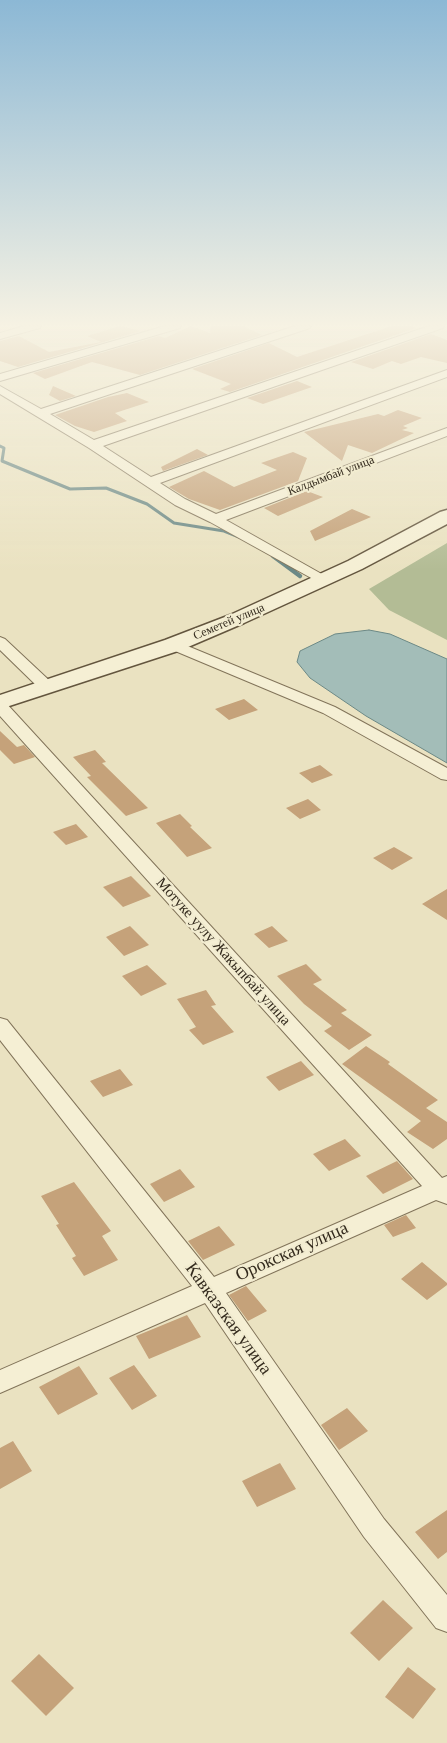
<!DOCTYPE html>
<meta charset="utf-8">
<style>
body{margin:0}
canvas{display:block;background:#eae2c1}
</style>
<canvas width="447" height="1743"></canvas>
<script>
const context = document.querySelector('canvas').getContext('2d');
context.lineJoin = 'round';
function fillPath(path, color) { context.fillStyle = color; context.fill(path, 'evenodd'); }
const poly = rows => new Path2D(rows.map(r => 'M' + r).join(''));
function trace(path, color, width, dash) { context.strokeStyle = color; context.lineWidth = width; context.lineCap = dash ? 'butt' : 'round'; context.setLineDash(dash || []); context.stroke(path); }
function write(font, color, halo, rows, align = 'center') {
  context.font = font + ' Georgia,serif'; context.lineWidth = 4.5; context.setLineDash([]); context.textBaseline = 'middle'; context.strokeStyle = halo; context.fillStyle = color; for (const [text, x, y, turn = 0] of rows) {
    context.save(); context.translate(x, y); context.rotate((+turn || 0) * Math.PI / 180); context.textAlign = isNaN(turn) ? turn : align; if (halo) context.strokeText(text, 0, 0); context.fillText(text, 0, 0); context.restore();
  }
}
fillPath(poly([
 [447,543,447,640,389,610,369,589]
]), '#b3bc95');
const water = poly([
 [369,630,390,634,447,659,447,763,366,716,310,678,297,662,300,651,335,634,369,630]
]);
fillPath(water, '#a3bdb8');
trace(water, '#6c8986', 1);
trace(poly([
 [0,446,4,448,2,461,70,489,106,488,147,504,174,523,224,531,239,537]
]), '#6c8986', 3);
trace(poly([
 [273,556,300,576]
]), '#6c8986', 4.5);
fillPath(poly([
 [120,326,141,331,18,367,0,361,0,341,19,336,49,352,101,342,87,336],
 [191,326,210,333,211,326,243,326,262,335,140,375,92,362,45,379,33,373,159,336,165,338],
 [392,326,411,326,416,328,230,392,220,389,231,384,192,369,269,343,297,357],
 [431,334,447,340,447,363,421,357,401,364,392,361,373,369,351,362],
 [297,381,312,387,263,404,247,398],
 [53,386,76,396,60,401,49,395],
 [127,393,149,402,115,413,127,421,94,432,75,426,55,415,108,397],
 [398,410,422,418,403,426,408,428,402,430,414,433,372,453,348,445,342,461,304,432,378,414,384,416],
 [197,449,208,455,163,471,161,467],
 [293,452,307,458,298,481,220,510,189,499,169,487,204,471,234,487,277,470,261,463],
 [307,491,323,497,278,516,264,508],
 [352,509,371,517,315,541,310,531],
 [244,699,258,710,229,720,215,709],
 [0,731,17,747,24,745,35,757,14,764,0,750],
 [95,750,106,762,102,763,148,808,126,816,87,777,91,776,73,757],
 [320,765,333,775,312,783,299,773],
 [308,799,321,810,300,819,286,808],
 [180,814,192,826,190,827,212,848,187,857,156,823],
 [76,824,88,837,66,845,53,832],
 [394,847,413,858,392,870,373,858],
 [131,876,151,896,123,907,103,887],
 [447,889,447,920,422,904],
 [130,926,149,945,124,956,106,937],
 [272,926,288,941,269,948,254,934],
 [306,964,322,980,313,984,347,1010,341,1013,372,1035,349,1050,324,1031,332,1026,304,1004,277,976],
 [147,965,167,984,141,996,122,976],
 [206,990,216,1005,211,1006,234,1032,203,1045,189,1030,196,1027,177,999],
 [366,1046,390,1062,388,1064,438,1100,426,1108,447,1122,447,1139,433,1149,407,1132,421,1121,342,1064],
 [301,1061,314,1075,279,1091,266,1077],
 [120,1069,133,1085,103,1097,90,1081],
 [345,1139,361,1156,329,1171,313,1154],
 [397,1161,413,1179,383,1194,366,1176],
 [180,1169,195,1187,164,1202,150,1184],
 [74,1182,111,1231,102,1236,118,1260,84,1276,72,1258,76,1256,56,1225,59,1224,41,1196],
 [406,1215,416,1228,393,1237,384,1225],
 [219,1226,235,1245,203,1260,188,1241],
 [422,1262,447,1283,447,1285,427,1300,401,1279],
 [246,1286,267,1311,248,1321,229,1295],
 [187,1315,201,1337,149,1359,136,1336],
 [134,1365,157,1396,132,1410,109,1378],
 [79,1366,98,1394,58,1415,39,1387],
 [347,1408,368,1431,339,1450,321,1425],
 [13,1441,32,1471,0,1489,0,1448],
 [280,1463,296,1489,257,1507,242,1481],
 [447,1510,447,1552,438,1559,415,1532],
 [383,1600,413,1628,379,1661,350,1633],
 [39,1654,74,1688,46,1716,11,1681],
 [408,1667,436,1689,413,1719,385,1697]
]), '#c5a27a');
const street = poly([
 [24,326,41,326,40,328,0,339,0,333,24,326],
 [165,326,181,326,180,328,0,381,0,374,165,326],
 [295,326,311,326,310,328,50,414,94,440,429,326,444,326,443,328,103,446,151,477,447,370,447,377,160,483,185,499,216,514,447,428,447,436,226,520,327,577,329,580,327,583,322,584,210,522,175,505,89,448,0,394,0,386,41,409,295,326],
 [0,637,5,639,52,683,54,686,52,689,40,689,0,650,0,637],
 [173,640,335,707,447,768,447,780,441,779,323,713,168,648,165,645,168,642,173,640],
 [0,701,6,703,442,1178,447,1176,447,1204,436,1200,226,1293,384,1519,447,1595,447,1632,436,1628,364,1537,205,1303,0,1393,0,1370,192,1286,0,1040,0,1018,7,1020,214,1277,422,1186,0,716,0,701]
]);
const secondary = poly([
 [447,510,447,524,362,569,244,623,181,650,0,709,0,695,165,640,230,615,348,561,440,512,447,510]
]);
trace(street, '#82745a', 2);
trace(secondary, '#63553e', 3);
fillPath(street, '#f5efd4');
fillPath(secondary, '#f5efd4');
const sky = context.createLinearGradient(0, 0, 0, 570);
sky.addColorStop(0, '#8cb8d5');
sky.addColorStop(0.57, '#f6f2e3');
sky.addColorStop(1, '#f6f2e300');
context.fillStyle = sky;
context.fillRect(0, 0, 447, 570);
write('12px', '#332a1d', '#f2ecd0', [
 ["Калдымбай улица",331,476,-21],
 ["Семетей улица",229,622,-23]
]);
write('15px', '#332a1d', '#f2ecd0', [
 ["Мотуке уулу Жакыпбай улица",223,952,48]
]);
write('18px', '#332a1d', '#f2ecd0', [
 ["Орокская улица",292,1252,-24],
 ["Кавказская улица",228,1319,54]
]);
</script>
